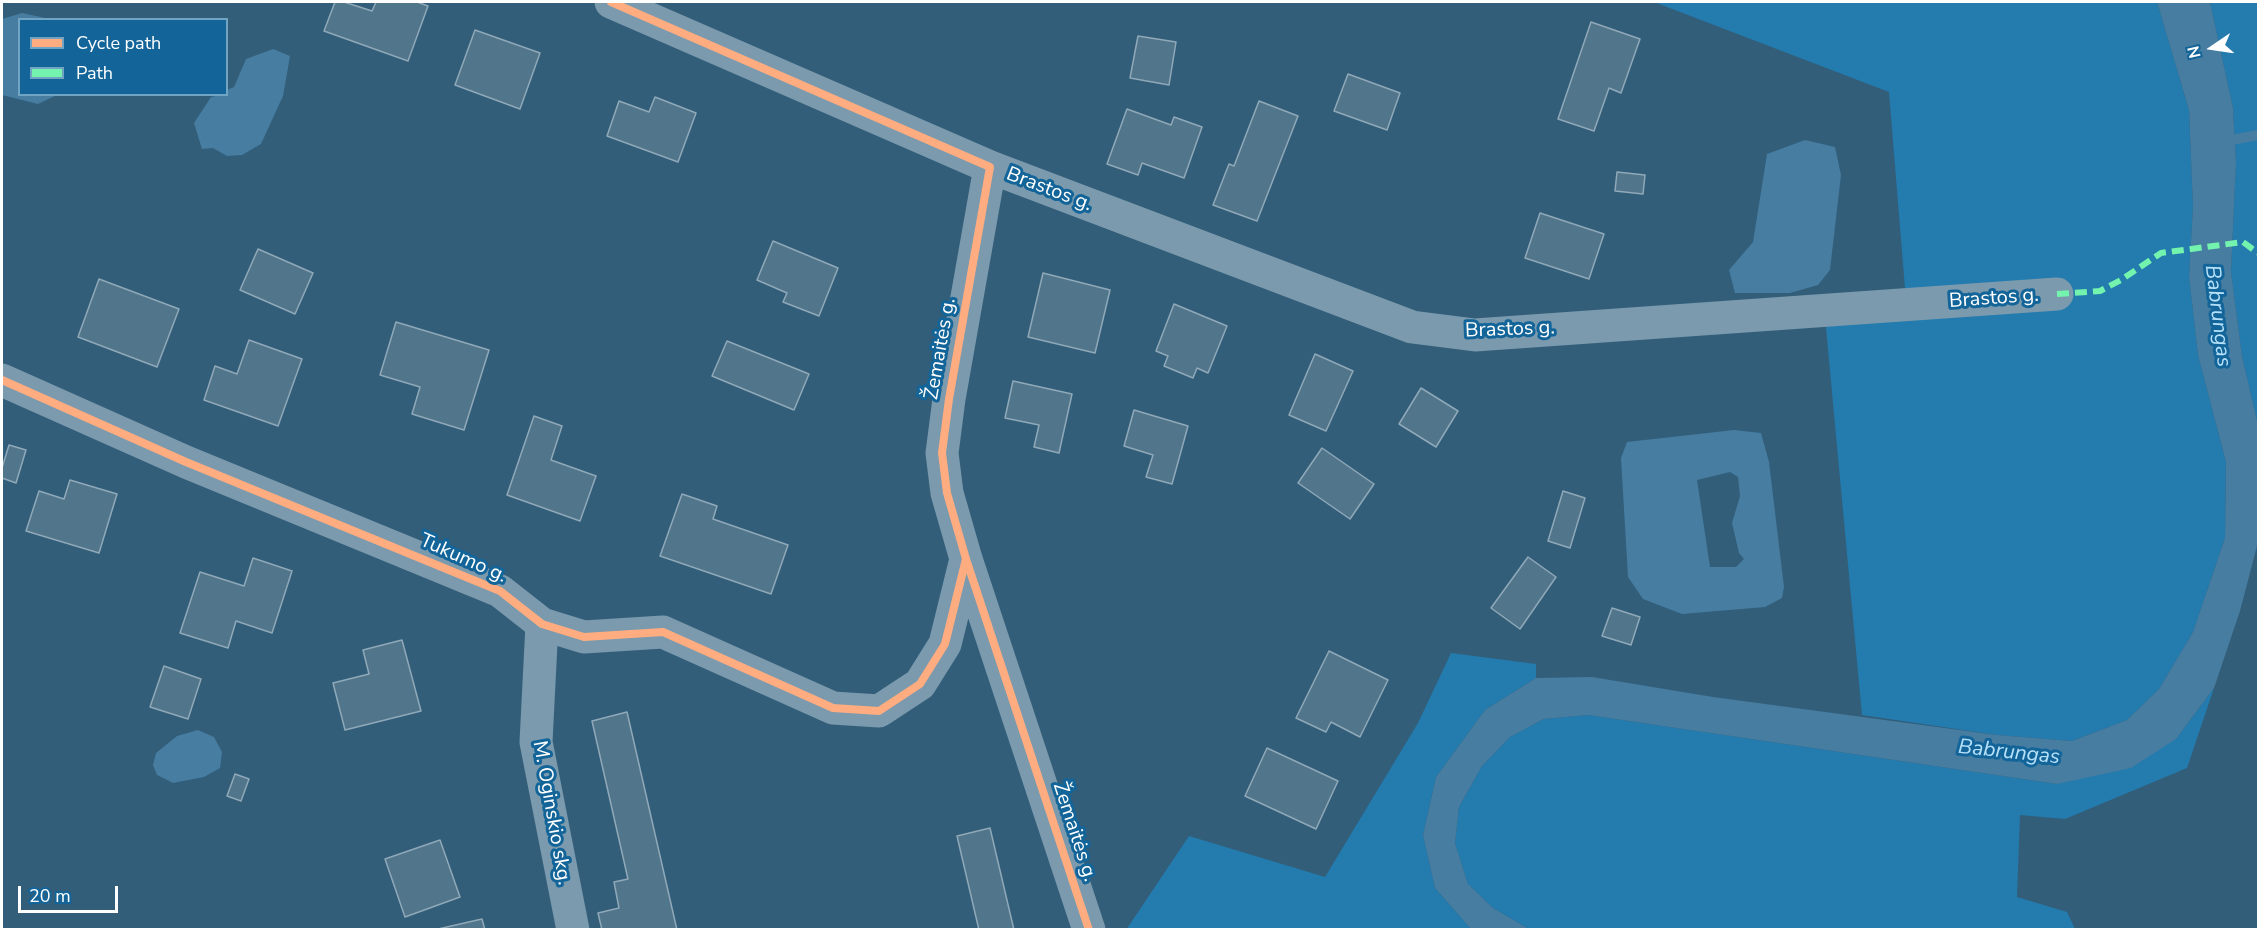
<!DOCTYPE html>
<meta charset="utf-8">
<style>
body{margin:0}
#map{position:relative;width:2260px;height:931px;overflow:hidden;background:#325e7a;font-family:"Nunito Sans",sans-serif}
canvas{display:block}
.frame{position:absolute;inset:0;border:3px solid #fff;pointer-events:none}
.legend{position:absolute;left:18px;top:18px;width:210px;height:78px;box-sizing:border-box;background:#136599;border:2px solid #71a3c2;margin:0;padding:8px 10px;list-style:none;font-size:18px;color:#fff}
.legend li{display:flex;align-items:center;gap:12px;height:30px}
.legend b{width:30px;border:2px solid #71a3c2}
.north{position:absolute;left:2182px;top:18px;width:60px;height:60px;-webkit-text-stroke:4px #136599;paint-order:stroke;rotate:257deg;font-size:16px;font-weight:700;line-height:24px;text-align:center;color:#fff}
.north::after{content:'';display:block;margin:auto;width:21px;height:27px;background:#fff;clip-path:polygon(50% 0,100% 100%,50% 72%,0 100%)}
.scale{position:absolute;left:18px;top:886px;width:100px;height:27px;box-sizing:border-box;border:3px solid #fff;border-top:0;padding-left:8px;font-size:18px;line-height:21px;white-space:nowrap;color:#fff;-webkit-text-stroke:4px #136599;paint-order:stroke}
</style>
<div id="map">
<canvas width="2260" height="931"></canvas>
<div class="frame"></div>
<ul class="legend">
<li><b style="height:8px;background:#ffac80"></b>Cycle path</li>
<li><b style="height:8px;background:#73f3ae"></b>Path</li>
</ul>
<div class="north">N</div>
<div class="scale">20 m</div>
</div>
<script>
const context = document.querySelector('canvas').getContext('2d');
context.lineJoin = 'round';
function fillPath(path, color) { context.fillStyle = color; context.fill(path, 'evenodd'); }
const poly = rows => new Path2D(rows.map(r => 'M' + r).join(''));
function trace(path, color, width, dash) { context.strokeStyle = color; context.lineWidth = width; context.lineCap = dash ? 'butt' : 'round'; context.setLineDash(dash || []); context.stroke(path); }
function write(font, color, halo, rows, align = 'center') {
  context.font = font + ' "Nunito Sans",sans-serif'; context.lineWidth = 6; context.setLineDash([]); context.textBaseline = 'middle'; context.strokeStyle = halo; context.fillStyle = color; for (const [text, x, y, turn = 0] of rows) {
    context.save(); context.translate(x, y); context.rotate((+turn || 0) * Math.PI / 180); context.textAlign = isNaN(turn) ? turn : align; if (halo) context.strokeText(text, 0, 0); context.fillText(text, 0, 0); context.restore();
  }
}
fillPath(poly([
 [1654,2,2157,2,2189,110,2193,207,2189,276,2198,355,2226,462,2225,538,2193,632,2159,689,2127,720,2072,741,1997,735,1862,715,1825,317,1907,313,1889,92],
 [2210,2,2258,2,2258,425,2242,356,2231,272,2236,162,2233,108],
 [1451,653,1536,664,1536,678,1485,710,1436,777,1423,835,1435,888,1471,929,1126,930,1189,836,1325,877,1418,723],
 [2214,688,2187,768,2065,819,2020,815,2017,897,2067,912,2075,929,1529,929,1493,908,1468,884,1455,843,1459,807,1482,766,1510,737,1544,719,1588,715,2057,784,2176,739]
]), '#247bae');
fillPath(poly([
 [2157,2,2210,2,2233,108,2236,162,2231,272,2242,356,2258,425,2258,542,2240,611,2214,688,2176,739,2131,768,2057,784,1588,715,1544,719,1510,737,1482,766,1459,807,1455,843,1468,884,1493,908,1529,929,1471,929,1435,888,1423,835,1436,777,1485,710,1536,678,1592,677,1713,697,1997,735,2072,741,2127,720,2159,689,2193,632,2225,538,2226,462,2198,355,2189,276,2193,207,2189,110],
 [22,13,50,19,20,20,20,94,57,95,38,104,2,95,2,19],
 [273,49,290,56,283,96,261,144,242,155,227,156,213,148,202,149,194,123,211,97,226,94,227,90,234,87,246,59],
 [1805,140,1835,147,1841,175,1830,270,1818,285,1790,293,1735,293,1729,270,1753,242,1767,154],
 [1734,430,1761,433,1769,462,1784,587,1782,598,1765,607,1682,614,1643,599,1628,577,1621,458,1627,442],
 [1730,472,1738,477,1740,496,1732,523,1739,553,1744,559,1736,567,1710,567,1697,480],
 [198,730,214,737,222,752,220,768,204,777,173,783,157,775,153,765,156,753,177,736]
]), '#467da1');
trace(poly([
 [2221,142,2258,135]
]), '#467da1', 10);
const building = poly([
 [335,2,344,2,372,11,376,2,417,2,428,6,408,61,324,31,335,2],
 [1591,22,1640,39,1621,93,1609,88,1594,131,1558,119,1591,22],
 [475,30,540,53,520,109,455,85,475,30],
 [1138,36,1176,42,1169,85,1130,78,1138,36],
 [1348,74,1400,93,1387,130,1334,111,1348,74],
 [655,97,696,113,678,162,607,136,619,101,649,112,655,97],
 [1259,101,1298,116,1257,221,1213,205,1229,164,1234,166,1259,101],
 [1127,109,1171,125,1174,117,1202,127,1184,178,1142,163,1138,175,1107,164,1127,109],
 [1617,172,1645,175,1643,194,1615,191,1617,172],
 [1540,213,1604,234,1589,279,1525,258,1540,213],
 [773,241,838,268,819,316,783,302,787,293,757,280,773,241],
 [258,249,313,273,295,314,240,290,258,249],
 [1043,273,1110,290,1095,353,1028,337,1043,273],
 [99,279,179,309,157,367,78,337,99,279],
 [1174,304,1227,326,1208,373,1197,368,1193,378,1164,366,1168,356,1156,351,1174,304],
 [396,322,489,350,464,430,412,414,420,387,380,375,396,322],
 [249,340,302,359,278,426,204,400,215,366,237,374,249,340],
 [727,341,809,374,794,410,712,376,727,341],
 [1315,354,1353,371,1326,431,1289,415,1315,354],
 [1013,381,1072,394,1059,453,1034,447,1039,425,1005,418,1013,381],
 [1421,388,1458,411,1436,447,1399,424,1421,388],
 [1134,410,1188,426,1172,484,1146,477,1153,455,1124,446,1134,410],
 [534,416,562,426,551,460,596,476,580,521,507,495,534,416],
 [9,445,26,450,16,483,2,478,2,468,9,445],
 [1322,448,1374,484,1350,519,1298,483,1322,448],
 [70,480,117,494,99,553,26,531,39,491,64,499,70,480],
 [1563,491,1585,498,1570,548,1548,541,1563,491],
 [682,494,717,506,713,519,788,545,771,594,660,556,682,494],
 [1528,557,1556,577,1520,629,1491,608,1528,557],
 [253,558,292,571,272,633,236,621,228,648,180,633,200,572,244,586,253,558],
 [1612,608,1640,617,1631,645,1602,636,1612,608],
 [402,640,421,711,345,730,333,683,369,674,363,650,402,640],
 [1329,651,1388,680,1360,737,1331,722,1326,732,1296,718,1329,651],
 [164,666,201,679,188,719,150,707,164,666],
 [627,712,677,930,602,930,598,913,619,908,614,882,628,879,592,721,627,712],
 [1267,748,1338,781,1316,829,1245,796,1267,748],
 [235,774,249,779,241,801,227,796,235,774],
 [990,828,1014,930,979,930,957,836,990,828],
 [440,840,460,897,405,917,385,859,440,840],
 [482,919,485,930,438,930,438,929,482,919]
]);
fillPath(building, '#51758a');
trace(building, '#90a9b9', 1.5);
trace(poly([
 [611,2,990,167,949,399,942,453,947,493,966,559,1089,930],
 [990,167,1412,327,1475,335,2057,294],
 [2,380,186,462,500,591,542,624,584,637,663,632,833,708,879,711,920,684,945,644,966,559],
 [542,624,536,742,573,930]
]), '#7b9aad', 33);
trace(poly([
 [2057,294,2100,291,2121,280,2161,253,2243,242,2258,253]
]), '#73f3ae', 6, [12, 6]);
trace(poly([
 [611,2,990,167,949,399,942,453,947,493,966,559,1089,930],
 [2,380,186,462,500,591,542,624,584,637,663,632,833,708,879,711,920,684,945,644,966,559]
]), '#ffac80', 8);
write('20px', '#fff', '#136599', [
 ["Brastos g.",1049,190,21],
 ["Brastos g.",1994,299,-4],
 ["Brastos g.",1510,330,-2],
 ["Žemaitės g.",941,349,-80],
 ["Tukumo g.",463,559,24],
 ["M. Oginskio skg.",551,813,80],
 ["Žemaitės g.",1074,832,72]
]);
write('italic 21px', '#b6e1fa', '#136599', [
 ["Babrungas",2217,316,83],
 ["Babrungas",2009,753,6]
]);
</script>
